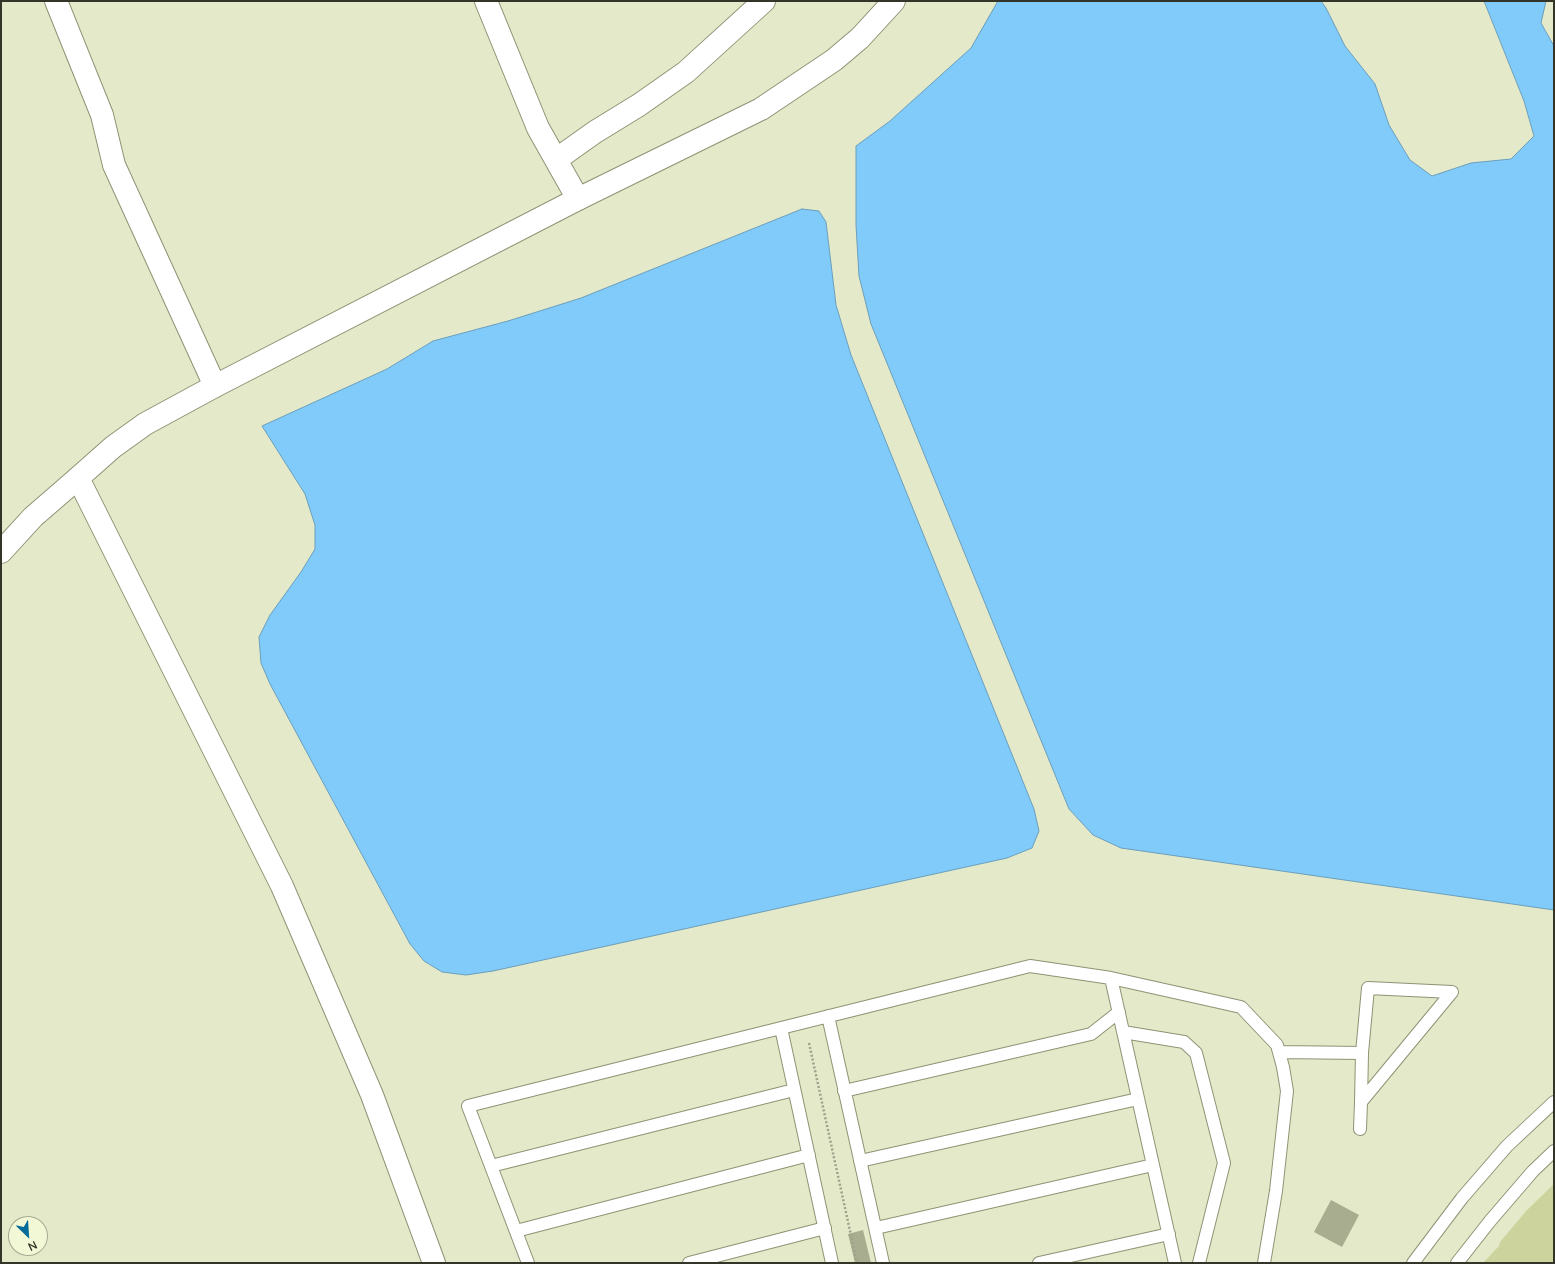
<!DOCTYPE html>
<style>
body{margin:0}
#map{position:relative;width:1555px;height:1264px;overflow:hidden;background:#e4e9c9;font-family:Lato,sans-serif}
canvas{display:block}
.frame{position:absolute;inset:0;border:2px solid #333529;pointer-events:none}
.north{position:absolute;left:8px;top:1216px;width:40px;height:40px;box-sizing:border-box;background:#f2f7d6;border:1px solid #a6a991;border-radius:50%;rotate:155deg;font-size:11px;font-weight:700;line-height:16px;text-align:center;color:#333529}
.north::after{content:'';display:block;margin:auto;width:14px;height:18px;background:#056b99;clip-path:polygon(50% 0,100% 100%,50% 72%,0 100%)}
</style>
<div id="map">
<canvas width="1555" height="1264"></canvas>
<div class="frame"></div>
<div class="north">N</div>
</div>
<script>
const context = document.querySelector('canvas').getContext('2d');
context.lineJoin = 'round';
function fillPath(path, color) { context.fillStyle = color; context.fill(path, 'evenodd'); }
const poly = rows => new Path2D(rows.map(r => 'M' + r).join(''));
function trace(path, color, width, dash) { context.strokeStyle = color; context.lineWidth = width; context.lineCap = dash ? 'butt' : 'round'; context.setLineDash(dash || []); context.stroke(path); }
fillPath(poly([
 [1554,1184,1554,1263,1483,1263,1499,1246,1500,1242,1527,1210]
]), '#ccd39d');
const water = poly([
 [998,1,1321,1,1326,8,1345,46,1375,84,1389,125,1410,160,1432,176,1471,163,1511,159,1534,136,1524,101,1484,1,1546,1,1541,23,1554,46,1554,910,1121,848,1093,835,1069,809,871,324,859,276,856,225,856,146,890,121,971,48,998,1],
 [802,209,819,211,826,222,836,305,851,355,1034,809,1039,831,1032,848,1007,858,493,971,466,975,442,972,424,961,410,944,270,684,261,663,259,637,270,615,301,572,315,549,315,525,305,494,262,426,387,369,433,341,508,321,581,298,802,209]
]);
fillPath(water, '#81cbfa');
trace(water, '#6a9ebb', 1);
fillPath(poly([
 [1331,1200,1359,1215,1342,1247,1314,1232],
 [863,1230,871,1263,855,1263,848,1234]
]), '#a9ad8f');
const service = poly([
 [1111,978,1175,1263],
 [828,1016,883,1263],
 [781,1028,832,1263],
 [1123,1032,1184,1042,1196,1053,1224,1163,1199,1263],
 [1279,1052,1362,1053,1368,988,1452,992,1361,1102,1360,1129],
 [844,1091,1091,1034,1119,1012],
 [1361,1102,1362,1053],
 [860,1161,1138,1099],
 [491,1166,794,1090],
 [876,1228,1153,1165],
 [516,1231,809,1155],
 [528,1263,468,1106,1030,966,1111,978,1241,1007,1277,1045,1283,1067,1287,1091,1276,1191,1264,1263],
 [689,1263,825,1228],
 [1039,1263,1169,1234],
 [1413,1263,1462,1198,1507,1146,1554,1102],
 [1457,1263,1490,1221,1533,1171,1554,1151]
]);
const minor = poly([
 [56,1,102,115,114,165,215,386],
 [486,1,538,128,578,199],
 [557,159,595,132,639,105,686,72,764,1],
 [1,552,33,517,78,478]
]);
const tertiary = poly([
 [434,1263,372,1095,282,886,78,478,113,447,145,424,215,386,578,199,761,109,834,60,860,38,894,1]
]);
trace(service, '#8f9375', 14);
trace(minor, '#8f9375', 24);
trace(tertiary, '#8f9375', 24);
trace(poly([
 [809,1043,857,1263]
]), '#9ea28a', 2.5, [2, 2]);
trace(service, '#fff', 12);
trace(minor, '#fff', 22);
trace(tertiary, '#fff', 22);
</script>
